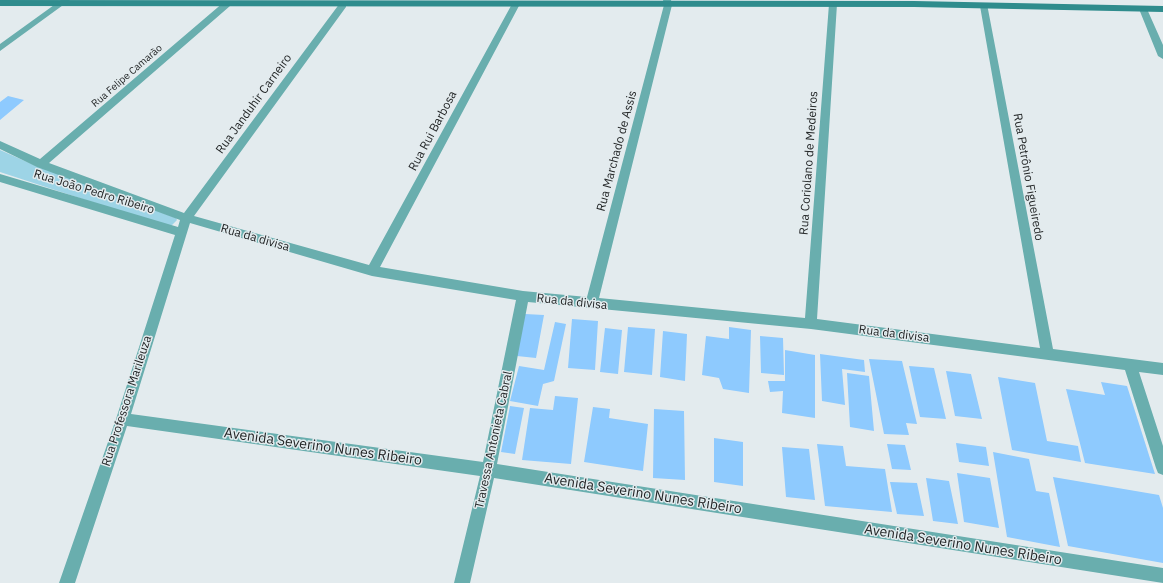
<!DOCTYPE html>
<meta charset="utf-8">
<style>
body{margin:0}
canvas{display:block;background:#e3ebee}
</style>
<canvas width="1163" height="583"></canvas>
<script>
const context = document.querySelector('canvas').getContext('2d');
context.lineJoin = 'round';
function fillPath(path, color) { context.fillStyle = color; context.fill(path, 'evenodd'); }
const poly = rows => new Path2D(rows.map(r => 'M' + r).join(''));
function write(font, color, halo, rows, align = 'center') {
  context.font = font + ' "IBM Plex Sans",sans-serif'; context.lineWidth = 3; context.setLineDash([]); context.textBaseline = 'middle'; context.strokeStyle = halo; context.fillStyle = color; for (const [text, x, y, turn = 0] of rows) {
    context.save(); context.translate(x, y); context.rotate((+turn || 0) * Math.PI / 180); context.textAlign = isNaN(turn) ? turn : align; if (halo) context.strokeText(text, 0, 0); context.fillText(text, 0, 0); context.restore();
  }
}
fillPath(poly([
 [0,150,34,165,176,218,177,220,172,225,165,226,0,172]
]), '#9dd4e6');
fillPath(poly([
 [8,96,24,100,0,120,0,102],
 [525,314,544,315,536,358,517,356],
 [572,319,598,321,595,370,568,368],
 [555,322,566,324,554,381,543,384,538,406,510,401,519,366,544,370],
 [628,327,655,329,652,375,624,372],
 [729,327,751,330,749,393,723,389,719,378,702,375,706,336,729,339],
 [605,328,622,330,618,374,600,372],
 [663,331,687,334,685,381,660,377],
 [760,336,783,338,784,375,761,373],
 [785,350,815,355,815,418,782,413,783,391,770,392,768,381,785,381],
 [820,354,864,360,865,372,842,369,845,405,822,401],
 [869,359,902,361,917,424,906,423,909,435,884,434],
 [909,366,934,368,946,419,920,417],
 [946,371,971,374,982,419,955,416],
 [847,373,869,376,874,431,850,427],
 [998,377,1035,383,1047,441,1078,446,1081,462,1012,450],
 [1101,382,1127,386,1155,474,1085,463,1066,389,1105,395],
 [555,396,578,398,571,464,522,460,530,408,553,410],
 [510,406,524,408,515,454,501,452],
 [593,407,610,409,609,418,648,424,643,471,584,462],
 [654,409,684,411,685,480,653,478],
 [714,438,743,442,743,486,714,482],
 [956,443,986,447,989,466,959,462],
 [817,444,843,446,846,466,885,469,892,512,825,506],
 [887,444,905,445,911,470,892,469],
 [782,447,809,449,815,500,786,497],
 [993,452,1029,459,1036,491,1049,493,1060,547,1007,537],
 [957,473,990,478,999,528,964,522],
 [1053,477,1159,495,1163,508,1163,563,1068,546],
 [926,478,949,481,958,524,933,521],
 [890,482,917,483,924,516,897,514]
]), '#8ecafe');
fillPath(poly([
 [61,0,70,0,0,51,0,44,61,0],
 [663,0,671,0,672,5,599,298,805,318,829,4,833,1,837,4,817,319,1040,348,980,6,981,4,987,4,1053,349,1163,363,1163,375,1139,372,1163,446,1163,475,1158,473,1156,468,1125,370,811,329,528,302,497,464,1163,568,1163,583,494,478,470,583,454,583,480,476,127,426,75,583,59,583,116,419,175,235,0,182,0,174,178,227,180,220,37,167,0,149,0,141,40,159,224,2,230,2,230,6,49,163,184,213,340,3,346,3,346,7,194,216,369,265,512,4,516,1,519,2,520,4,380,267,523,291,587,297,664,5,663,0],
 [190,223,372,276,516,300,483,462,131,414,190,223],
 [1143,6,1147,9,1163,45,1163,59,1158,56,1139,9,1143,6]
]), '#69aeae');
fillPath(poly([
 [0,0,914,1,1163,6,1163,12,914,7,0,6,0,0]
]), '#2f8c8d');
write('10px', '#222526', '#e3ebee', [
 ["Rua Felipe Camarão",127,76,-41]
]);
write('12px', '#222526', '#e3ebee', [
 ["Rua Janduhir Carneiro",254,104,-54],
 ["Rua Rui Barbosa",433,131,-62],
 ["Rua Marchado de Assis",617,151,-75],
 ["Rua Coriolano de Medeiros",809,163,-86],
 ["Rua Petrônio Figueiredo",1028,177,80],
 ["Rua João Pedro Ribeiro",94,192,17],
 ["Rua da divisa",255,238,16],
 ["Rua da divisa",572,302,6],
 ["Rua da divisa",894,334,7],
 ["Rua Professora Marileuza",127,401,-72],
 ["Travessa Antonieta Cabral",494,440,-78]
]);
write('14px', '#222526', '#e3ebee', [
 ["Avenida Severino Nunes Ribeiro",323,447,8],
 ["Avenida Severino Nunes Ribeiro",643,494,9],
 ["Avenida Severino Nunes Ribeiro",963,545,9]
]);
</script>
